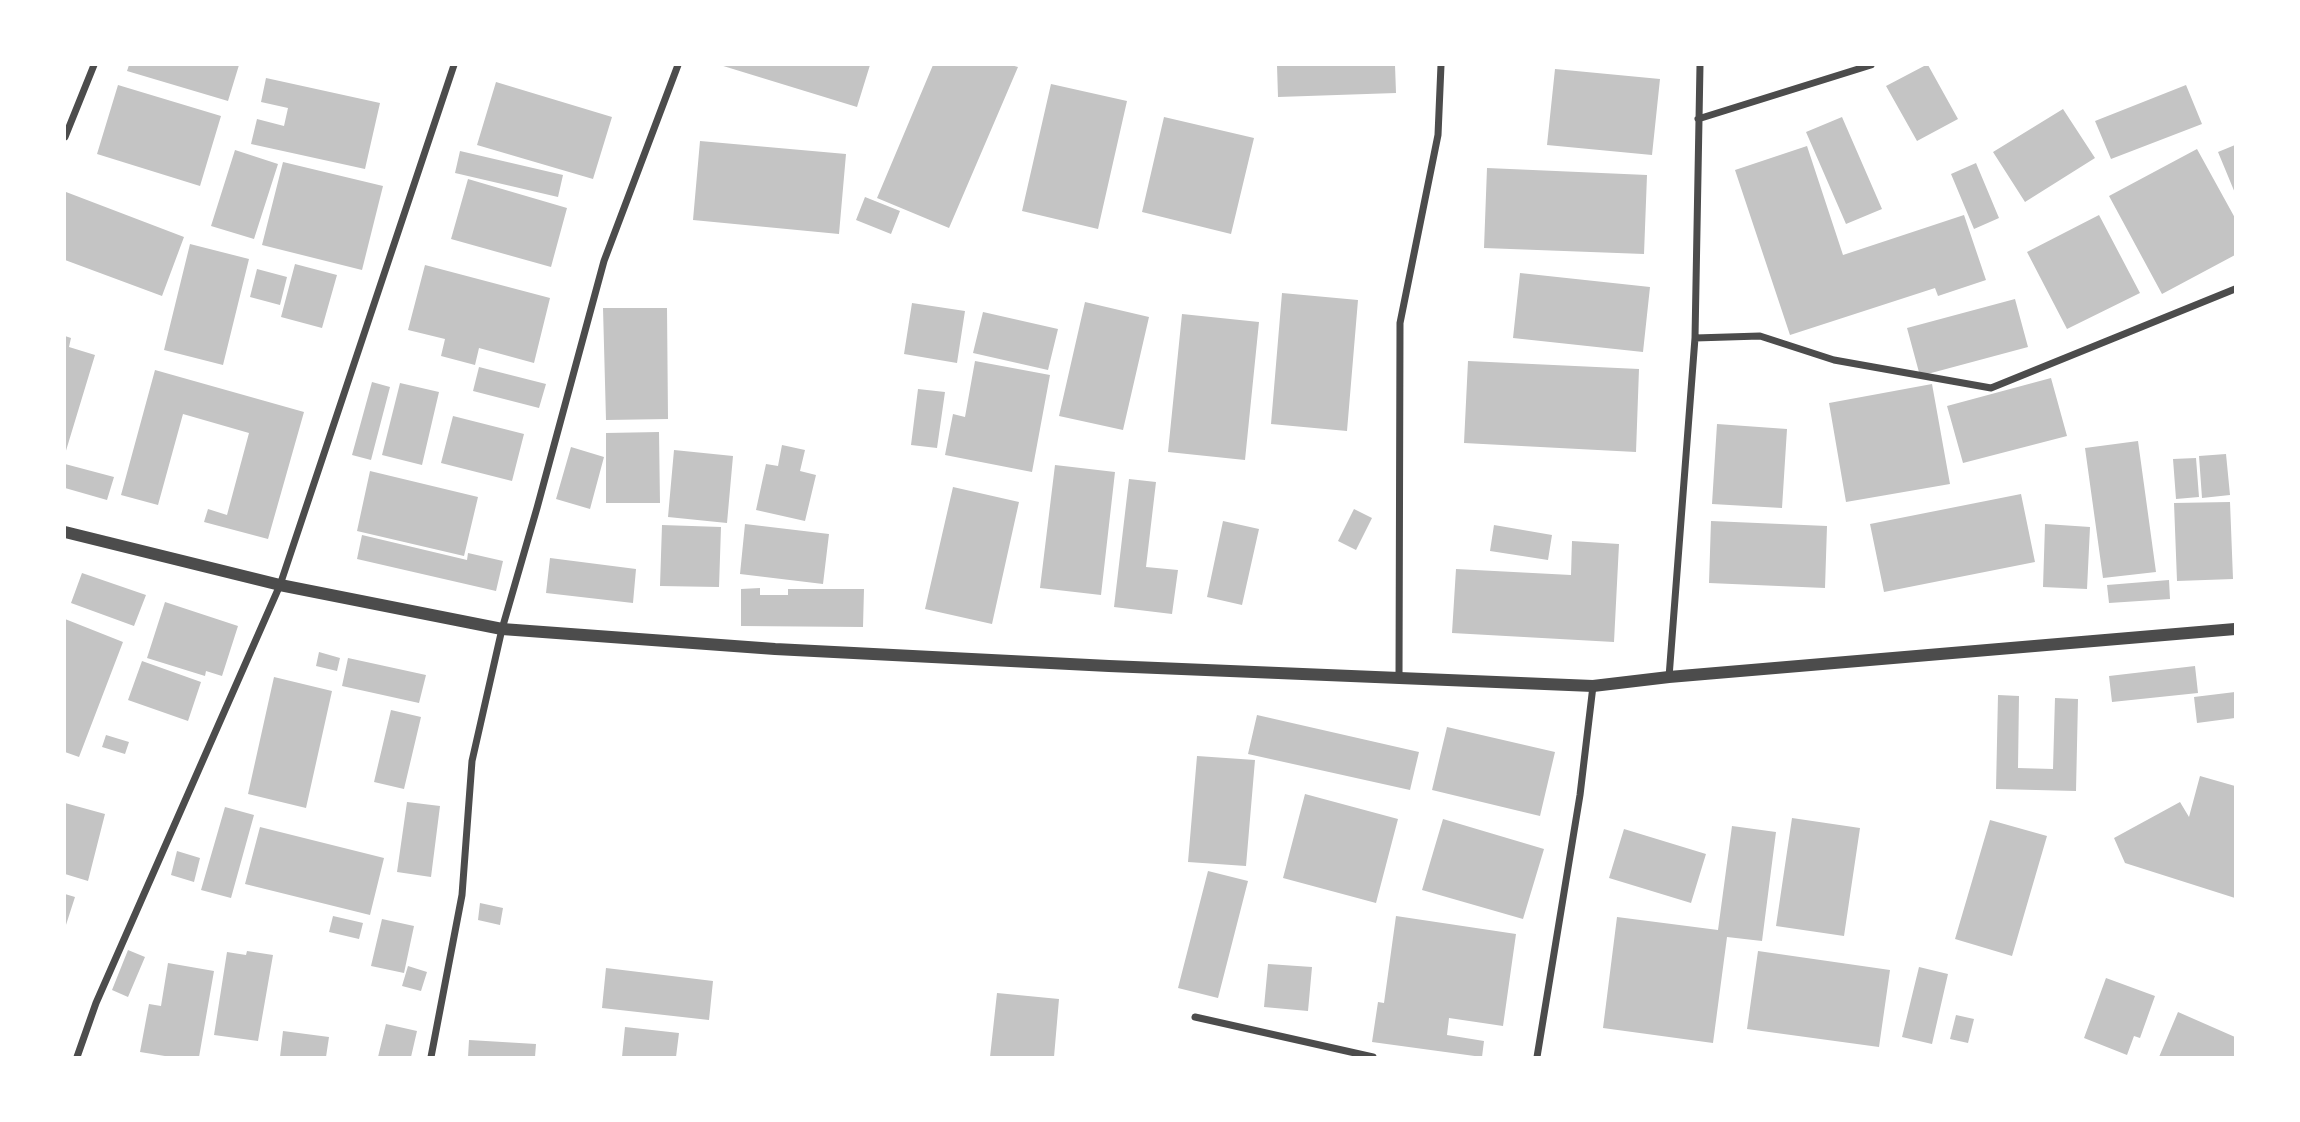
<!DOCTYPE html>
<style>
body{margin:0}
#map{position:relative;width:2300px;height:1122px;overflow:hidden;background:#fff;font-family:Mulish,sans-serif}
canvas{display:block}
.frame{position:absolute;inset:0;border:66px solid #fff;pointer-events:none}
</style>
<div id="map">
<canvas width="2300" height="1122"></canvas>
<div class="frame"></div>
</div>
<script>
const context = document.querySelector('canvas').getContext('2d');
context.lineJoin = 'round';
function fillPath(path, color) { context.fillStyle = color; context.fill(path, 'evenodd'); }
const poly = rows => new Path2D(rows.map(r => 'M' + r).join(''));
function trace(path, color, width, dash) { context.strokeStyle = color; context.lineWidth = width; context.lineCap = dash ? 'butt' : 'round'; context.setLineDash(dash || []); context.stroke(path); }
fillPath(poly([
 [129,65,239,65,228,101,127,71],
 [720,65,870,65,857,107],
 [933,65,1011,65,1018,67,949,228,877,198],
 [1277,65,1395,65,1396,93,1278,97],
 [1926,65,1928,65,1958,119,1917,141,1886,86],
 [1555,69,1660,79,1652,155,1547,145],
 [266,78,380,103,365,169,251,144,257,119,284,126,288,108,261,102],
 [496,82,612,117,593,179,477,145],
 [1051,84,1127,101,1098,229,1022,211],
 [118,85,221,116,200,186,97,154],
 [2186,85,2202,124,2111,159,2095,121],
 [2063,109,2095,158,2025,202,1993,152],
 [1164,117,1254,138,1231,234,1142,212],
 [1842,117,1882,209,1846,224,1806,132],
 [700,141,846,154,839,234,693,220],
 [2235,145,2235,193,2218,152],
 [1807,146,1843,255,1964,215,1986,280,1938,296,1935,288,1790,335,1735,170],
 [2197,149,2235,218,2235,255,2162,294,2109,196],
 [235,150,278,164,254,239,211,226],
 [460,151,563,175,558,197,455,173],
 [283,162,383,186,362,270,262,245],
 [1976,163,1999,218,1974,229,1951,174],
 [1487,168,1647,175,1644,254,1484,248],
 [468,179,567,208,551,267,451,239],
 [66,192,184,237,162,296,65,260],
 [865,197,900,211,891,234,856,220],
 [2099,215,2140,293,2067,329,2027,252],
 [190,244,249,259,223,365,164,350],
 [295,264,337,275,322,328,281,317],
 [425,265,550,298,534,363,479,348,475,365,441,356,445,339,408,330],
 [257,269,287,277,280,305,250,297],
 [1520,273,1650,287,1643,352,1513,338],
 [1282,293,1358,300,1347,431,1271,424],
 [2015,299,2028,347,1920,376,1907,328],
 [1085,302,1149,317,1123,430,1059,416],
 [912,303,965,311,957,363,904,354],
 [603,308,667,308,668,419,606,420],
 [983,312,1058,329,1048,370,973,353],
 [1182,314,1259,322,1245,460,1168,452],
 [65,336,71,338,69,347,95,355,65,454],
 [975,361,1050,375,1032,472,945,455,953,414,965,417],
 [1468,361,1639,369,1636,452,1464,443],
 [479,367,546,384,539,408,473,391],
 [155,370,304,412,268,539,204,522,208,509,227,515,249,433,183,414,158,505,121,495],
 [2051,378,2067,436,1963,463,1947,406],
 [372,382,390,387,371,460,352,455],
 [400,383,439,392,422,465,382,455],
 [1932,384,1950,484,1846,502,1829,403],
 [918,389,945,392,937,448,911,445],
 [453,416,524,434,512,481,441,463],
 [1717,424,1787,429,1782,508,1712,504],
 [659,432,660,503,606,503,606,433],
 [2138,441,2156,572,2103,578,2085,448],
 [782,445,805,450,800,471,816,475,805,521,756,510,766,464,778,466],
 [571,447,604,457,590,509,556,499],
 [674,450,733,456,727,523,668,517],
 [2226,454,2230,495,2202,498,2199,456],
 [2196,458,2199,497,2176,499,2173,459],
 [65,464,114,477,107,500,65,488],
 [1055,465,1115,472,1101,595,1040,588],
 [370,471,478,497,464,556,357,531],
 [1129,479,1156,482,1146,567,1178,570,1172,614,1114,607],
 [953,487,1019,502,992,624,925,609],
 [2021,494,2035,562,1884,592,1870,524],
 [2230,502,2233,579,2177,581,2174,503],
 [1354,509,1372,518,1356,550,1338,541],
 [1223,521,1259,529,1242,605,1207,597],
 [1711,521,1827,526,1825,588,1709,583],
 [745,524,829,534,823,584,740,574],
 [2045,524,2090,527,2087,589,2043,587],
 [662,525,721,527,719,587,660,586],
 [1494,525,1552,535,1548,560,1490,551],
 [362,535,467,560,468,553,503,561,496,591,357,559],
 [1572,541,1619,544,1614,642,1452,633,1456,569,1571,575],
 [550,558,636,569,633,603,546,593],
 [82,573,146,595,134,626,71,603],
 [2169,580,2170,599,2109,603,2107,585],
 [760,588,760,595,788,595,788,589,864,589,863,627,741,626,741,589],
 [165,602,238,626,222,676,206,671,205,676,147,658],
 [65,619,123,642,79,757,65,752],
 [319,652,340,658,337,671,316,666],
 [348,658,426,675,419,703,342,686],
 [142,661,201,682,188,721,128,700],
 [2195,666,2198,693,2112,702,2109,676],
 [274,677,332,691,306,808,248,794],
 [2235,692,2235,718,2197,723,2194,697],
 [1998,695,2019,696,2018,768,2053,769,2055,698,2078,699,2076,791,1996,789],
 [391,710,421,717,404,789,374,782],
 [1257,715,1419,752,1410,790,1248,754],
 [1447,727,1555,752,1540,816,1432,790],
 [106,735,129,742,125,754,102,747],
 [1197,756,1255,760,1246,866,1188,862],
 [2200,776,2235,786,2235,898,2125,863,2114,838,2180,802,2189,817],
 [1305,794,1398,819,1376,903,1283,878],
 [407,802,440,806,431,877,397,872],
 [65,803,105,814,88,881,65,874],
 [225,807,254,815,231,898,201,890],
 [1792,818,1860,828,1844,936,1776,926],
 [1443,819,1544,849,1523,919,1422,890],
 [1990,820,2047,836,2012,956,1955,939],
 [1732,826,1776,832,1762,941,1727,937,1713,1043,1603,1028,1617,917,1718,930],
 [260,827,384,858,370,915,245,884],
 [1624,829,1706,854,1691,903,1609,878],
 [177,851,200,858,194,882,171,875],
 [1208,871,1248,881,1218,998,1178,988],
 [65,894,75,897,65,928],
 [480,903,503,908,500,925,478,920],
 [333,916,363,923,359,939,329,932],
 [1396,916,1516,934,1503,1026,1449,1018,1447,1035,1484,1041,1482,1057,1372,1042,1378,1002,1384,1003],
 [382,919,414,926,404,973,371,966],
 [128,950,145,957,128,997,112,990],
 [247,951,273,955,258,1041,214,1035,227,952,246,955],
 [1758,951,1890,970,1879,1047,1747,1029],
 [168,963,214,971,199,1057,171,1057,140,1052,149,1004,161,1006],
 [1268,964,1312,967,1308,1011,1264,1007],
 [408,966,427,972,421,991,402,986],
 [1919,967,1948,974,1932,1044,1902,1037],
 [606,968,713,981,709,1020,602,1008],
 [2106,978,2155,996,2140,1038,2134,1036,2127,1055,2084,1038],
 [997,993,1059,999,1054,1057,990,1057],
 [2178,1012,2235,1037,2235,1057,2159,1057],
 [1956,1015,1974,1019,1968,1043,1950,1039],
 [386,1024,417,1031,411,1057,378,1057],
 [625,1027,679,1033,676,1057,622,1057],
 [283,1031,329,1037,326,1057,280,1057],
 [469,1040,536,1044,535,1057,468,1057]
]), '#c4c4c4');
trace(poly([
 [1698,119,1871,65],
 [65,137,94,65],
 [1695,338,1760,336,1834,360,1991,388,2235,289],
 [1669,677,1695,338,1700,65],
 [1399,679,1400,323,1438,135,1441,65],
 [1195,1017,1373,1057],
 [77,1057,96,1003,280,585,454,65],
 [431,1057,462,895,472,761,502,629,537,508,604,261,678,65],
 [1537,1057,1580,795,1593,686]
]), '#4c4c4c', 7);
trace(poly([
 [65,532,280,585,502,629,775,649,1109,666,1593,686,1669,677,2235,629]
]), '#4c4c4c', 12);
</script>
